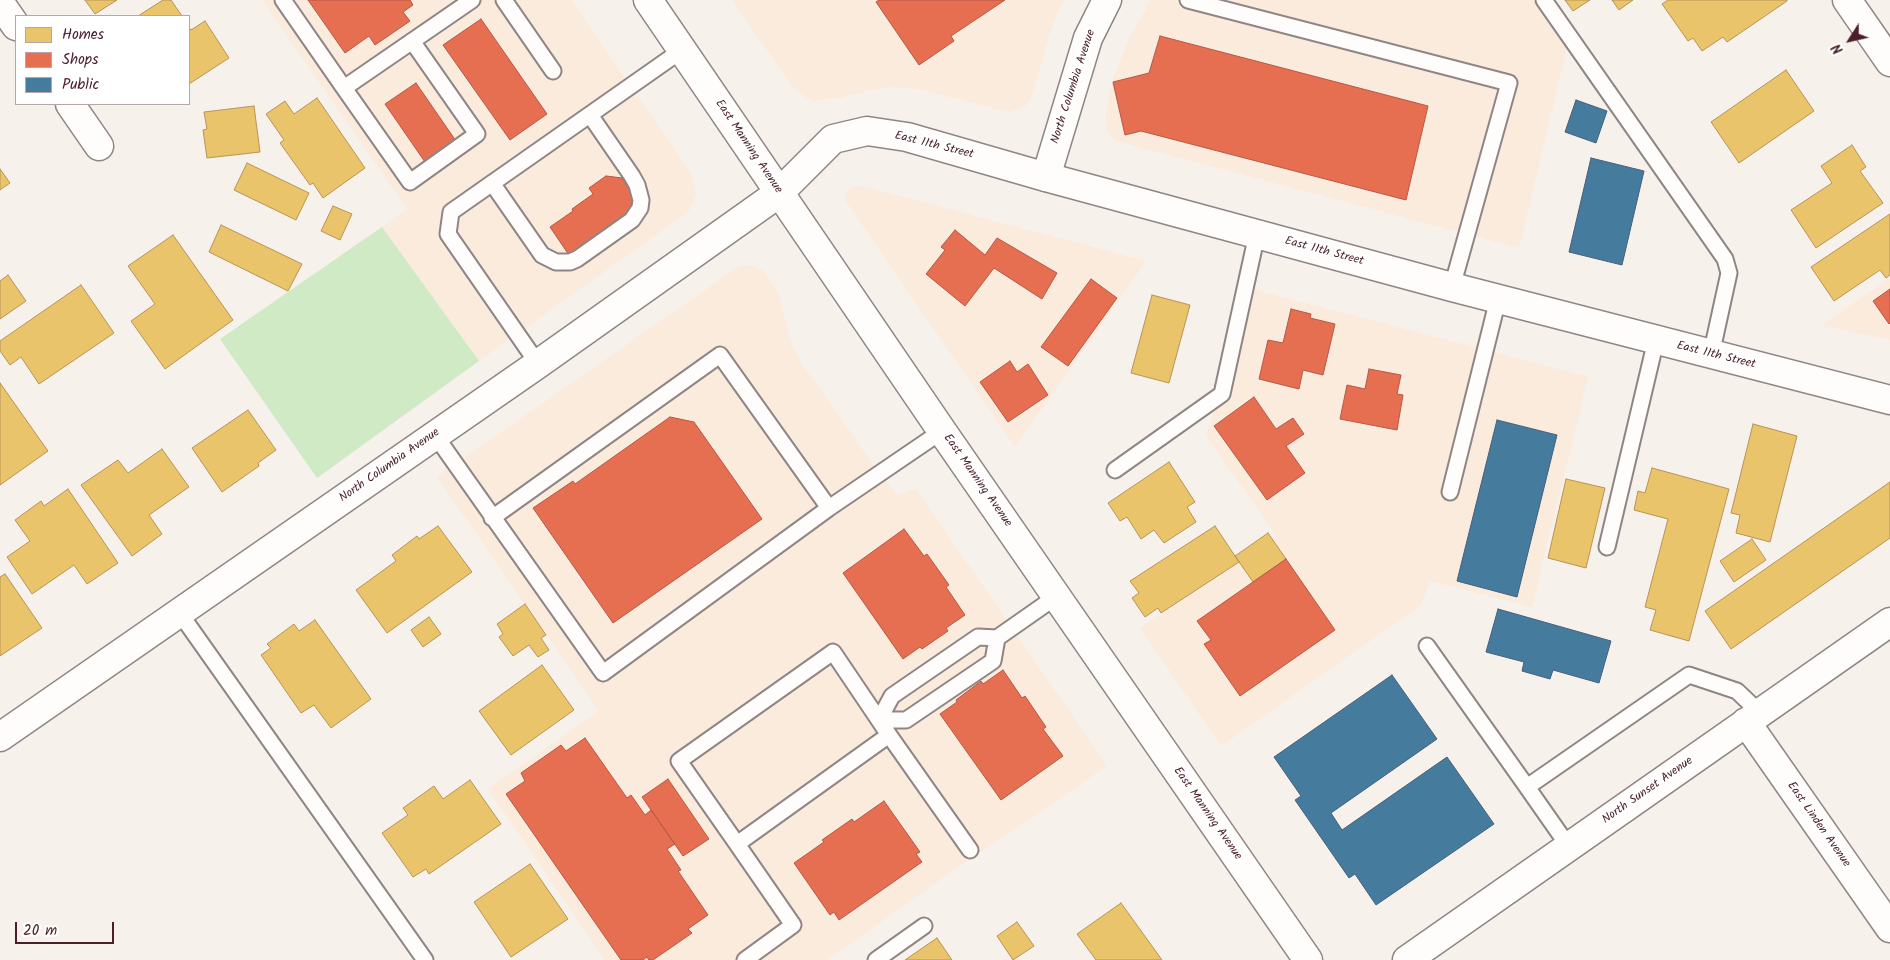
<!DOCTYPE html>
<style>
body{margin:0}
#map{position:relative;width:1890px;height:960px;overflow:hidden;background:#f7f1eb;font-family:Kalam,sans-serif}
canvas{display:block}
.legend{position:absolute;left:15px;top:15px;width:175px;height:90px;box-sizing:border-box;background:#fff;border:1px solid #b7a5aa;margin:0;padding:6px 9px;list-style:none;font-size:15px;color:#4a1f2b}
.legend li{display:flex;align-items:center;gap:10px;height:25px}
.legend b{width:25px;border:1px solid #b7a5aa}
.north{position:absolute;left:1825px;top:15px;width:50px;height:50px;-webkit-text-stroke:4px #fff;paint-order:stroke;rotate:235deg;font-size:14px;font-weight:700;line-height:20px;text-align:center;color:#4a1f2b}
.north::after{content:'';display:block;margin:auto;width:18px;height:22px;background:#4a1f2b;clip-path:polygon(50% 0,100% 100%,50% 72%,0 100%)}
.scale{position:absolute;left:15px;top:922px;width:99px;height:22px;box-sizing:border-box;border:2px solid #4a1f2b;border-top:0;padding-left:6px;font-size:15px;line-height:18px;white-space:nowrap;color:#4a1f2b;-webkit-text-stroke:4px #fff;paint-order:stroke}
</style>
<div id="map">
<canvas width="1890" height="960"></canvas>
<ul class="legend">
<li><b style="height:14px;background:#e9c46a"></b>Homes</li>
<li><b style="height:14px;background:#e76f51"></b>Shops</li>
<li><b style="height:14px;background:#457b9d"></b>Public</li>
</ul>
<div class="north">N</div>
<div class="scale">20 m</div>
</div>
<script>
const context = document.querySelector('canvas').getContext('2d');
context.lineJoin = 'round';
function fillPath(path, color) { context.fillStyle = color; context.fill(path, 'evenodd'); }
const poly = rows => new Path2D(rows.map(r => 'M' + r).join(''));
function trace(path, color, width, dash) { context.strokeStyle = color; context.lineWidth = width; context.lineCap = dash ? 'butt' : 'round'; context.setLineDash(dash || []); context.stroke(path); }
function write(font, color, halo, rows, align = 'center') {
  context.font = font + ' Kalam,sans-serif'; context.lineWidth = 5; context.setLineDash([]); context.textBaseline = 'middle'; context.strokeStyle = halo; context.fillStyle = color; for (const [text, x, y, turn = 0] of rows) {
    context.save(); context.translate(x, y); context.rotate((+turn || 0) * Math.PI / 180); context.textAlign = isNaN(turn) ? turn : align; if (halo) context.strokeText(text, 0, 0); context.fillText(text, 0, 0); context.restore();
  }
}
fillPath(poly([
 [262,0,571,0,691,173,696,193,694,202,689,210,681,217,479,361,382,227,407,209],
 [732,0,1064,0,1053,24,1031,97,1025,106,1017,110,1008,112,919,89,894,87,872,90,839,98,813,101,806,98,791,85],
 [1151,0,1533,0,1567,47,1519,248,1116,141,1107,132,1105,118,1113,78,1128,41],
 [862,186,1146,261,1015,447,847,203,845,198,849,189],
 [745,265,753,266,762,270,773,284,778,293,792,345,800,361,880,474,897,495,914,489,917,490,1107,766,960,866,827,960,605,960,488,789,599,711,437,477,738,267],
 [1890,278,1890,340,1822,325],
 [1245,287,1588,377,1532,607,1430,581,1421,605,1221,746,1140,628,1277,537,1206,435,1220,394]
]), '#faebdd');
fillPath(poly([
 [382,227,479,361,317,478,220,339]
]), '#cfeac5');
const homes = poly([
 [85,0,117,0,95,14,85,0],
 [163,0,171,0,182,16,138,16,163,0],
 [1565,0,1590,0,1573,11,1565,0],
 [1612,0,1633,0,1619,10,1612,0],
 [1668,0,1787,0,1787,1,1727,42,1723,37,1702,51,1693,38,1688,41,1662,4,1668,0],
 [205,21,229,58,189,84,189,27,191,30,205,21],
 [1786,70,1814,111,1739,163,1711,122,1786,70],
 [317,98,365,168,323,198,313,183,310,185,280,143,284,140,266,114,285,101,294,114,317,98],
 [254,106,260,152,207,158,203,130,207,129,204,112,254,106],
 [1852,145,1866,167,1860,171,1883,203,1816,248,1791,210,1832,183,1821,166,1852,145],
 [247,163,309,193,296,220,234,190,247,163],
 [0,169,10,183,0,190,0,169],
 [333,206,352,214,340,240,321,231,333,206],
 [1890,214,1890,275,1886,278,1880,270,1834,301,1811,267,1890,214],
 [221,225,302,264,288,291,209,252,221,225],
 [173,235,233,320,165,369,131,321,155,304,128,266,173,235],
 [8,275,26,301,0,319,0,281,8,275],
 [81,285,114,333,39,384,21,357,10,365,0,351,0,341,81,285],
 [1152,295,1190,305,1169,383,1131,373,1152,295],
 [0,383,48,451,0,485,0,383],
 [248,410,276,450,258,463,259,466,222,492,192,448,248,410],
 [1753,424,1797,436,1770,542,1736,533,1740,515,1731,513,1753,424],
 [162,449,189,487,149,515,162,534,132,556,81,485,118,460,128,473,162,449],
 [1169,462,1195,502,1187,507,1196,522,1164,543,1154,530,1141,539,1127,517,1120,521,1108,503,1169,462],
 [1652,468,1729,489,1689,641,1650,630,1656,610,1645,607,1668,519,1634,510,1638,491,1645,493,1652,468],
 [1566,479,1605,488,1586,568,1548,558,1566,479],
 [1890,482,1890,538,1731,649,1705,611,1890,482],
 [68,489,118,563,87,584,74,565,32,594,7,557,30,541,15,520,41,501,44,506,68,489],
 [438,526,472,572,387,633,356,590,396,561,392,555,417,536,419,539,438,526],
 [1215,526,1239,562,1161,613,1158,608,1145,617,1132,598,1139,593,1130,581,1215,526],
 [1268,533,1286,559,1253,582,1235,556,1268,533],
 [1752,539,1766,560,1734,582,1720,561,1752,539],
 [5,574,42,628,0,656,0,577,5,574],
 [525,604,546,635,541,638,549,650,538,657,529,645,513,656,499,637,503,634,497,624,525,604],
 [429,617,441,634,423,647,411,630,429,617],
 [315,620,371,699,331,728,314,705,301,713,261,655,271,648,267,644,294,624,299,631,315,620],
 [542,665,574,710,511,755,479,711,542,665],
 [470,780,501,824,429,874,426,869,413,877,382,833,408,815,403,808,434,786,443,799,470,780],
 [530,864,568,919,511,957,474,902,530,864],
 [1121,903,1162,960,1096,960,1077,934,1121,903],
 [1017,922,1034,946,1013,960,997,936,1017,922],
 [937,938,952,960,905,960,937,938]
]);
fillPath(homes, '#e9c46a');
trace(homes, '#b99257', 1);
const shops = poly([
 [308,0,410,0,413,5,403,12,410,21,375,45,369,36,345,53,308,0],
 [879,0,1005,0,951,36,954,41,919,65,876,2,879,0],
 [481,19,547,114,510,140,443,45,481,19],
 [1160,36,1428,106,1406,200,1141,131,1125,135,1113,82,1149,73,1160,36],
 [416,83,456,141,425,162,385,104,416,83],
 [606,176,622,178,636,200,624,221,631,231,615,241,612,236,571,258,550,227,573,211,572,209,593,194,589,188,606,176],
 [955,230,985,255,997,238,1057,273,1042,299,994,268,965,306,926,274,945,250,941,247,955,230],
 [1091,279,1117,298,1068,366,1041,347,1091,279],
 [1890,289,1890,323,1889,324,1873,301,1890,289],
 [1291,309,1311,314,1310,318,1335,324,1323,375,1303,370,1299,389,1259,379,1268,340,1283,343,1291,309],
 [1010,361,1017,372,1028,364,1048,395,1008,422,980,382,1010,361],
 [1369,369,1401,375,1397,394,1403,395,1397,430,1340,419,1347,385,1365,389,1369,369],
 [1254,397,1276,429,1293,418,1304,434,1286,446,1305,473,1267,500,1214,426,1254,397],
 [670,417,694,422,762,519,613,623,533,508,573,481,575,484,670,417],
 [904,529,924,556,927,554,949,585,946,587,965,615,946,628,948,631,922,649,920,647,903,659,843,573,904,529],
 [1286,559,1335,630,1240,696,1204,644,1211,640,1197,621,1286,559],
 [1003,670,1022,698,1025,696,1046,727,1043,729,1063,756,1001,800,940,714,957,702,956,700,981,681,983,684,1003,670],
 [585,738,627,798,631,795,645,815,651,810,675,844,667,849,681,870,678,871,708,915,688,929,692,933,653,960,649,960,647,957,643,960,621,960,506,794,525,781,521,773,561,745,566,751,585,738],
 [668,779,709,839,683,856,642,797,668,779],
 [884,801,920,852,916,854,922,862,839,920,834,912,830,915,794,863,824,842,822,840,852,819,854,822,884,801]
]);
fillPath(shops, '#e76f51');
trace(shops, '#b85746', 1);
const public = poly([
 [1576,100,1607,111,1596,143,1565,132,1576,100],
 [1591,158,1644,171,1622,265,1569,252,1591,158],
 [1497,420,1557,435,1517,597,1457,581,1497,420],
 [1498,609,1611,641,1599,683,1553,670,1550,679,1522,671,1524,662,1486,652,1498,609],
 [1392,675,1437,739,1331,813,1342,830,1447,757,1494,824,1376,905,1355,874,1349,878,1295,800,1301,796,1274,757,1392,675]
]);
fillPath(public, '#457b9d');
trace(public, '#465f7b', 1);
const service = poly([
 [283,0,344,88,472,0],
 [504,0,553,71],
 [1188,0,1509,83,1452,287],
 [1544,0,1725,259,1729,273,1711,355],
 [344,88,410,182,477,134,412,41],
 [492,183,542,255,556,262,570,262,577,259,632,220,640,208,641,200,637,185,632,176,590,115],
 [538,364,448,234,451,212,682,50],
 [435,435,603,673,829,508,942,431],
 [1115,470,1222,394,1257,234],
 [1450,492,1498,299],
 [492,518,720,355,829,508],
 [1607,547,1656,340],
 [179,612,425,960],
 [997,638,993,661,906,720,879,720,892,696,978,637,997,638,1057,596],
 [1427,646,1527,787],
 [889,735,833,652,679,761,737,844,889,735,970,850],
 [737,844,793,925,745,960],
 [1569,847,1527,787,1689,675,1737,691,1760,713],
 [876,960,924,926]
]);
const minor = poly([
 [1847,0,1890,62],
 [0,3,16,26],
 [70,104,99,146],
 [1046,177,1088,38,1107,0],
 [1746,722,1890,928],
 [1407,960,1890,622]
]);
const tertiary = poly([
 [0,737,538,364,779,193]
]);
const secondary = poly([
 [648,0,942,431,1308,960],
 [779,193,833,139,867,131,907,137,1046,177,1452,287,1890,400]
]);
trace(service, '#908585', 19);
trace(minor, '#908585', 31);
trace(tertiary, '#908585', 31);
trace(secondary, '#908585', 31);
trace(service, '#fefdfc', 15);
trace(minor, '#fefdfc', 28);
trace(tertiary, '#fefdfc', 28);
trace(secondary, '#fefdfc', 28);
write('12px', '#4a1f2b', '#fff', [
 ["North Columbia Avenue",1074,87,-72],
 ["East 11th Street",934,146,14],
 ["East Manning Avenue",748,147,56],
 ["East 11th Street",1324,252,15],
 ["East 11th Street",1716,356,14],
 ["North Columbia Avenue",390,466,-35],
 ["East Manning Avenue",977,481,55],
 ["North Sunset Avenue",1648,791,-35],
 ["East Manning Avenue",1207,814,55],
 ["East Linden Avenue",1818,825,55]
]);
</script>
